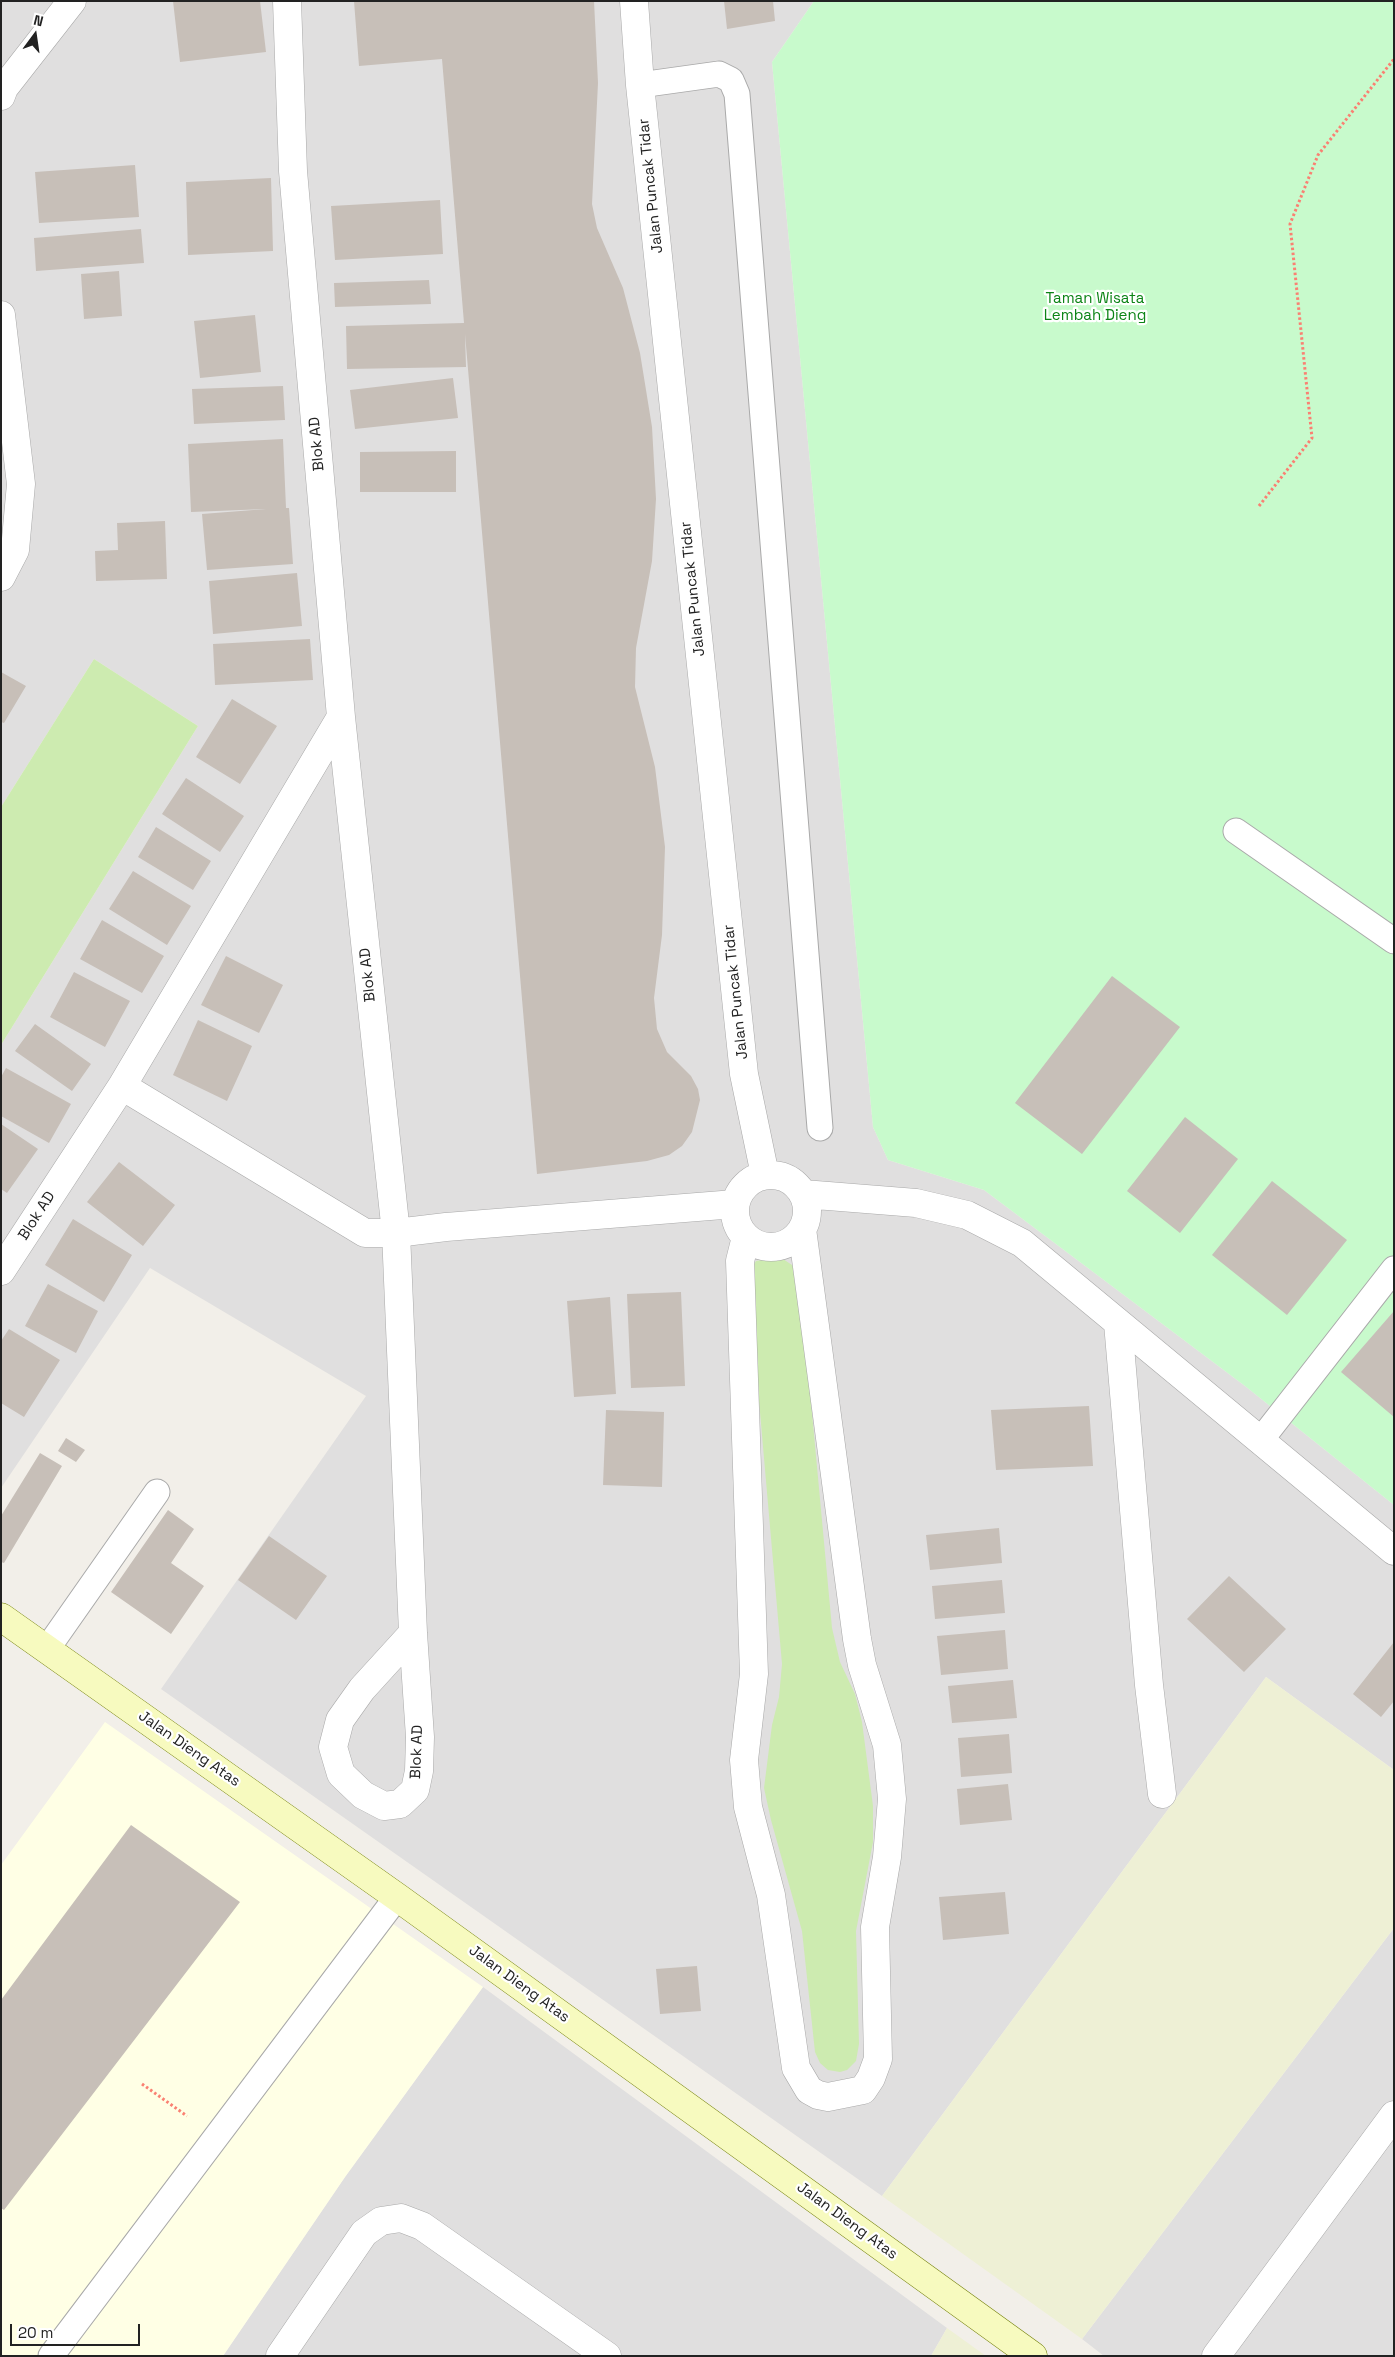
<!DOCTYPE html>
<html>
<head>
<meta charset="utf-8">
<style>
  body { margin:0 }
  #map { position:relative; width:1395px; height:2357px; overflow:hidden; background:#f2efe9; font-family:"Space Grotesk",sans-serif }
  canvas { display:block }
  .frame { position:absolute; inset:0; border:2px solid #222; pointer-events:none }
  .north { position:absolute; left:10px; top:10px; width:50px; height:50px; -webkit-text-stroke:4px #fff; paint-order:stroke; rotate:14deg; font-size:14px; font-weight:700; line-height:20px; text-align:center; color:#222 }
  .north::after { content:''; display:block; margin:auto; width:18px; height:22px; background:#222; clip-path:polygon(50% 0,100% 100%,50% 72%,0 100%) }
  .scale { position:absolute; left:10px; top:2324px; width:130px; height:22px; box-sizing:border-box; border:2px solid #222; border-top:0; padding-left:6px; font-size:15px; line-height:18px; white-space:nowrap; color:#222; -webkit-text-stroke:4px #fff; paint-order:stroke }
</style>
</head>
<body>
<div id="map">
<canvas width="1395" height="2357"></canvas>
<div class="frame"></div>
<div class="north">N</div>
<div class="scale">20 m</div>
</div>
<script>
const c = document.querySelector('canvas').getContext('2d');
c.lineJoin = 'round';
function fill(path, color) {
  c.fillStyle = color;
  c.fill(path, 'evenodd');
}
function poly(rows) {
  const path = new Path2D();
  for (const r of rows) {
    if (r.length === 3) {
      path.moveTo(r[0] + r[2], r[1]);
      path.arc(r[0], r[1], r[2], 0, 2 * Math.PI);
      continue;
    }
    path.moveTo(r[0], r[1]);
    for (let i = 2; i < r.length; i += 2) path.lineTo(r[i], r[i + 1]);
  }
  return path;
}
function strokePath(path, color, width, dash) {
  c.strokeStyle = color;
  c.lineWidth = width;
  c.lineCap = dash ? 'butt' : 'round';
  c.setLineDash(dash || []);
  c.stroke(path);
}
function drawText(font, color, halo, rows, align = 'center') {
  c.font = font + ' "Space Grotesk",sans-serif';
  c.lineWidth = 4.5;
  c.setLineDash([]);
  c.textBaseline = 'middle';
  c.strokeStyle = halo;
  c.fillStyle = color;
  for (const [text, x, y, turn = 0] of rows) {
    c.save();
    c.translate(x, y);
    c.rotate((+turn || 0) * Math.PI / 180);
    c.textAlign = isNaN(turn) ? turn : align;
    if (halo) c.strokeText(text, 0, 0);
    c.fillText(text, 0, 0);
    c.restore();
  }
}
const residential = poly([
  [1,1,814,1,772,62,873,1127,888,1160,984,1190,1245,1386,1394,1505,1394,1770,1266,1677,882,2196,161,1689,366,1396,150,1268,1,1488,1,1045,198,726,94,659,1,807],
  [1394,1928,1394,2356,1104,2356,1082,2339],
  [483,1987,947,2328,931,2356,223,2356,345,2177]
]);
const education = poly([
  [105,1722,483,1987,345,2177,223,2356,1,2356,1,1865]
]);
const farmland = poly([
  [1266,1677,1394,1770,1394,1928,1082,2339,882,2196],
  [947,2328,986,2356,931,2356]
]);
const grass = poly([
  [94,659,198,726,1,1045,1,807],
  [780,1257,795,1267,800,1284,832,1628,840,1662,855,1694,862,1722,873,1806,873,1842,856,1931,859,2044,856,2061,847,2070,840,2072,828,2070,820,2063,815,2052,802,1931,771,1820,764,1788,772,1725,779,1697,782,1664,748,1275,756,1261]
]);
const park = poly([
  [814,1,1394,1,1394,1505,1245,1386,984,1190,888,1160,873,1127,772,62]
]);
const building = poly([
  [173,1,260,1,266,52,180,62],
  [354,1,594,1,598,83,592,204,597,228,623,288,640,353,652,427,656,499,652,561,636,648,635,687,655,767,665,847,662,935,654,998,657,1029,667,1052,691,1076,698,1089,700,1100,692,1132,682,1146,669,1155,647,1161,537,1174,465,334,466,367,347,369,346,326,464,323,442,59,359,66],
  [724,1,773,1,775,21,727,29],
  [135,165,139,217,39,223,35,172],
  [271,178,273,251,188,255,186,182],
  [440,200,443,254,335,260,331,206],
  [141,229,144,263,36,271,34,238],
  [119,271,122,316,84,319,81,274],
  [429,280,431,304,335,307,334,283],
  [255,315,261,372,200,378,194,321],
  [453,378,458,418,355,429,350,390],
  [283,386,285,420,194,424,192,389],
  [283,439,286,508,289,508,293,564,207,570,202,514,266,509,191,512,188,444],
  [456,451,456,492,360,492,360,452],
  [165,521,167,579,96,581,95,551,118,550,117,523],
  [297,573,302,626,213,634,209,581],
  [310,639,313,680,215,685,213,644],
  [1,672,26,686,4,723,1,722],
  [232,699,277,726,240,784,196,757],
  [186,778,244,816,220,852,162,814],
  [156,827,211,861,193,890,138,857],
  [133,871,191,906,167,945,109,909],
  [102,920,164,956,142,993,80,959],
  [226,956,283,985,259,1033,201,1005],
  [74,972,130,1001,105,1047,50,1017],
  [1112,976,1180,1027,1082,1154,1015,1103],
  [198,1020,252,1046,227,1101,173,1075],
  [35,1024,91,1064,72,1091,15,1051],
  [6,1068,71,1104,49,1143,1,1116,1,1077],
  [1185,1117,1238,1159,1180,1233,1127,1191],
  [1,1124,38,1149,7,1193,1,1189],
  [119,1162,175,1205,143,1246,87,1202],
  [1272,1181,1347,1240,1287,1315,1212,1255],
  [73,1219,132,1255,104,1302,45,1265],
  [48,1284,98,1311,76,1353,25,1326],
  [681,1292,685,1386,631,1388,627,1294],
  [610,1297,616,1394,574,1397,567,1301],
  [1394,1311,1394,1417,1341,1372],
  [9,1329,60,1360,24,1417,1,1403,1,1341],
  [1089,1406,1093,1466,996,1470,991,1410],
  [606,1410,664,1412,662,1487,603,1485],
  [66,1438,85,1450,76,1462,58,1451],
  [40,1453,62,1466,4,1563,1,1562,1,1516],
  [168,1510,194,1529,171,1563,204,1586,171,1634,111,1592],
  [999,1528,1002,1563,930,1570,926,1535],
  [269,1536,327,1576,296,1620,238,1580],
  [1229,1576,1286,1629,1244,1672,1187,1619],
  [1002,1580,1005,1613,935,1619,932,1586],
  [1005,1630,1008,1669,941,1675,937,1636],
  [1394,1642,1394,1701,1381,1717,1353,1694],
  [1013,1680,1017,1718,952,1723,948,1686],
  [1009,1734,1012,1773,961,1777,958,1738],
  [1008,1784,1012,1820,960,1825,957,1789],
  [131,1825,240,1902,4,2210,1,2208,1,2000],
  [1005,1892,1009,1934,943,1940,939,1897],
  [697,1966,701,2011,660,2014,656,1969]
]);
const path = poly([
  [1259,506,1312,438,1290,224,1318,155,1394,59],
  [142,2084,187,2116]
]);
const lane = poly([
  [640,85,719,74,731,80,737,94,820,1128],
  [1236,831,1394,941],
  [1260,1441,1394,1269],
  [47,1649,157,1492],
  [51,2356,397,1897]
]);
const street = poly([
  [287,1,293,171,341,717,396,1233,446,1227,735,1204],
  [634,1,640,85,744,1074,765,1175],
  [1,96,4,88,72,1],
  [1,315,21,484,15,550,1,577],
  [122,1086,365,1233,396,1233,413,1633,420,1737,419,1771,415,1790,400,1804,384,1806,363,1795,341,1774,333,1747,340,1720,362,1689,413,1633],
  [771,1211,36],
  [803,1194,916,1203,967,1215,1022,1243,1394,1551],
  [746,1237,740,1261,754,1674,744,1760,748,1807,771,1895,796,2068,809,2090,818,2095,828,2097,863,2090,871,2078,878,2059,875,1927,887,1857,892,1799,887,1745,862,1665,857,1639,802,1229],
  [1,1271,122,1086,341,717],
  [1118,1323,1149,1685,1162,1794],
  [280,2356,364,2233,381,2221,401,2218,422,2226,607,2356],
  [1216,2356,1394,2115]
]);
const secondary = poly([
  [1,1617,397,1897,1033,2356]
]);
const streetNames = [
  ["Jalan Puncak Tidar",651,186,-96],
  ["Blok AD",317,444,-95],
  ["Jalan Puncak Tidar",693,589,-96],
  ["Blok AD",368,975,-96],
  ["Jalan Puncak Tidar",736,992,-96],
  ["Blok AD",37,1216,-57],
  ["Jalan Dieng Atas",189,1749,35],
  ["Blok AD",417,1752,-88],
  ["Jalan Dieng Atas",519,1984,36],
  ["Jalan Dieng Atas",847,2221,36]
];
const parkNames = [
  ["Taman Wisata",1095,299],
  ["Lembah Dieng",1095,316]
];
fill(residential, '#e0dfdf');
fill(education, '#ffffe5');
fill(farmland, '#eef0d5');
fill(grass, '#cdebb0');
fill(park, '#c8facc');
fill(building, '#c7bfb8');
strokePath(lane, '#a9a9a9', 27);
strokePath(street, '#a9a9a9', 29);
strokePath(secondary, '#707d05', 29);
strokePath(path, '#fa8072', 3, [2.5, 2.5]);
strokePath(lane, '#fff', 25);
strokePath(street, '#fff', 28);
strokePath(secondary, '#f7fabf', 28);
drawText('15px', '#222', '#fff', streetNames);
drawText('15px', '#0c8416', '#fff', parkNames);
</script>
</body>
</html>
